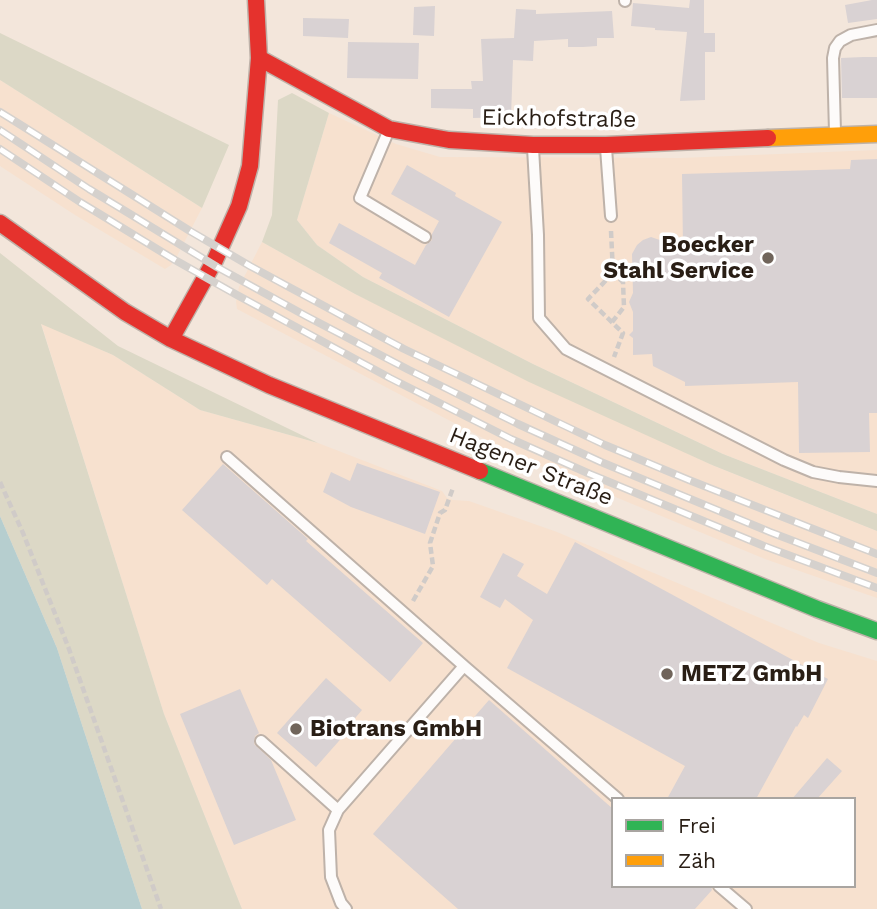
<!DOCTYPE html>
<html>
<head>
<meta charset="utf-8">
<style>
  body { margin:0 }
  #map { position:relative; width:877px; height:909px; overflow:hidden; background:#f3e6db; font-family:"Work Sans",sans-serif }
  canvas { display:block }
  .legend { position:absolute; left:611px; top:797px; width:245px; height:91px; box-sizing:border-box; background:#fff; border:2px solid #a9a5a1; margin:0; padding:9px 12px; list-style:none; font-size:21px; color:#291e15 }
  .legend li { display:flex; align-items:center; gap:14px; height:35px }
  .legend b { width:35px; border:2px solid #a9a5a1 }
</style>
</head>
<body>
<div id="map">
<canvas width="877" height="909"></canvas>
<ul class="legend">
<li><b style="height:9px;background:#30b455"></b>Frei</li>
<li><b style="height:9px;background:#ff9f0a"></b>Zäh</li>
</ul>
</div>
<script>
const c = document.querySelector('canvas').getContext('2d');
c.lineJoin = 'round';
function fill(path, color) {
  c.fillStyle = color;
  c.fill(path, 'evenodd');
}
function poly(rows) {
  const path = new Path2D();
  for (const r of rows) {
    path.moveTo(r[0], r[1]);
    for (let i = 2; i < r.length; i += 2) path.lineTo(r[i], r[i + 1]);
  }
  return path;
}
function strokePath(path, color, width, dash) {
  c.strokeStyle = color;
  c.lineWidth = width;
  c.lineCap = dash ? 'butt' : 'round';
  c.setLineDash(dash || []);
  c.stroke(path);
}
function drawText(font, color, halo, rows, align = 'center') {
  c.font = font + ' "Work Sans",sans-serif';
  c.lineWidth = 7;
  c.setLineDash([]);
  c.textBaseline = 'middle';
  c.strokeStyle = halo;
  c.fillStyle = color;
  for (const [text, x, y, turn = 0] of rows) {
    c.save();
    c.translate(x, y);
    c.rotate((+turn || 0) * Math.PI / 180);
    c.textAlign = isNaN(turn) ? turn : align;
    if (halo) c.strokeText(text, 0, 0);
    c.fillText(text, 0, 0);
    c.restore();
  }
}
const built = poly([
  [0,80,202,208,175,260,171,265,165,269,75,215,0,166],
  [329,113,396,144,440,157,681,158,877,150,877,514,723,454,533,364,363,277,317,245,297,220],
  [262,242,355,294,712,465,877,531,877,598,765,559,519,457,237,309,236,302,239,287],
  [41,323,113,355,200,410,318,443,442,491,447,498,453,500,469,501,557,532,819,643,877,661,877,909,242,909,164,714],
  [613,799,854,799,854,886,613,886]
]);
const green = poly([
  [0,33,229,145,202,208,0,80],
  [292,93,329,113,297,220,317,245,363,277,533,364,723,454,877,514,877,531,712,465,529,382,355,294,262,242,272,215,278,100],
  [0,253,118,346,318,443,200,410,113,355,41,324,164,714,242,909,142,909,57,648,0,516]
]);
const water = poly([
  [0,516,57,648,142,909,0,909]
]);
const building = poly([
  [690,0,704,0,704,33,715,33,715,52,705,52,705,100,680,101,687,32,655,30,655,28,631,26,633,3,689,8],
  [872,0,877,0,877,19,848,23,845,5],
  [435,6,434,36,413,35,414,7],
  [516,9,536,10,536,14,612,11,614,38,597,38,597,46,583,47,568,47,568,39,534,41,533,61,513,60,511,117,473,118,473,109,431,108,431,89,472,89,471,81,483,81,481,39,514,38],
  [303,18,349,19,348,38,303,36],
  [348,42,419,43,418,79,347,78],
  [863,57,877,57,877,98,842,98,841,58],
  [877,159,877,413,869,413,870,452,799,453,798,382,685,386,685,382,653,366,652,354,633,355,633,338,629,335,633,331,633,312,629,302,633,293,632,254,637,245,643,240,651,237,683,248,682,174,850,169,851,160],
  [407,165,456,193,455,196,502,222,449,317,379,278,382,273,329,243,339,223,415,265,426,245,432,240,432,234,439,221,391,194],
  [357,463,440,492,425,534,351,507,323,492,331,472,350,481],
  [223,464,308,539,306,541,423,643,390,682,272,579,267,585,182,510],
  [575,542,828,679,808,718,804,715,797,727,796,726,756,799,667,799,685,766,507,668,533,620,505,599,500,608,480,597,503,553,524,564,517,576,547,594],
  [326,678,362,710,351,723,353,725,316,767,277,733],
  [240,689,259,733,255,736,254,744,271,760,296,820,234,845,180,714],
  [489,700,613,809,613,886,711,886,712,890,695,909,458,909,373,834],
  [827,758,842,771,817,799,792,799]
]);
const path = poly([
  [611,231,613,273,588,299,623,333,614,357],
  [612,322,624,307,623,282,613,273],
  [0,482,23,533,69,649,161,909],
  [413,601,433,566,430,543,440,513,445,510,453,488]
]);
const lane = poly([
  [625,0,625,1],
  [388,132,360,198,425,237],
  [835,132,833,58,835,48,840,41,851,35,877,30],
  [533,148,538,235,539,318,566,349,784,460,813,472,839,477,877,481],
  [606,148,611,216],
  [227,457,464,666],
  [261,741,338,810],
  [719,886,746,909],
  [346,909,341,903,331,877,329,830,338,810,464,666,618,799]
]);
const fast = poly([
  [480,471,817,609,877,631]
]);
const slow = poly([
  [768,138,877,134]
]);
const jam = poly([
  [259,58,389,129,449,140,533,145,606,145,768,138],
  [0,223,125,312,171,339,269,385,480,471],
  [171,339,215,260,239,206,250,166,259,58,256,0]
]);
const rail = poly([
  [0,112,190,231,250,266,404,349,605,445,689,480,877,554],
  [0,130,89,189,217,267,306,316,409,370,518,424,601,462,770,532,877,573],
  [0,149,80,202,175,260,237,295,390,378,511,439,590,474,764,546,877,588]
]);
const markers = [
  [768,258,7,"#70645a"],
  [667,674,7,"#70645a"],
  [296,729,7,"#70645a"]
];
const streetNames = [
  ["Eickhofstraße",559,119,1],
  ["Hagener Straße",531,467,22]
];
const poiNames = [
  ["Boecker",754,245,"right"],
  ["Stahl Service",754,271,"right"],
  ["METZ GmbH",681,674],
  ["Biotrans GmbH",310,729]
];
fill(built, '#f7e1cf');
fill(green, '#dcd8c6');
fill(water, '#b6cecf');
fill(building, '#d9d2d3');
strokePath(lane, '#beb2a9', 14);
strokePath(fast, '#beb2a9', 19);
strokePath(slow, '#beb2a9', 19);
strokePath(jam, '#beb2a9', 19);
strokePath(path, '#d0cbc8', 4.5, [7, 3.5]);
strokePath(lane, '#fdfbfa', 10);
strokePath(fast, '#30b455', 16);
strokePath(slow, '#ff9f0a', 16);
strokePath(jam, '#e5322d', 16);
strokePath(rail, '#d5d1cd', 8);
strokePath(rail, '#fff', 5, [16]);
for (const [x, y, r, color] of markers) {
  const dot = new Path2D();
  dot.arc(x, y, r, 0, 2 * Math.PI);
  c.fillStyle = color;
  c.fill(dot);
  strokePath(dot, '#fff', 2.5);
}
drawText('23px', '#291e15', '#fff', streetNames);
drawText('bold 23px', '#291e15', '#fff', poiNames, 'left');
</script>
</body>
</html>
